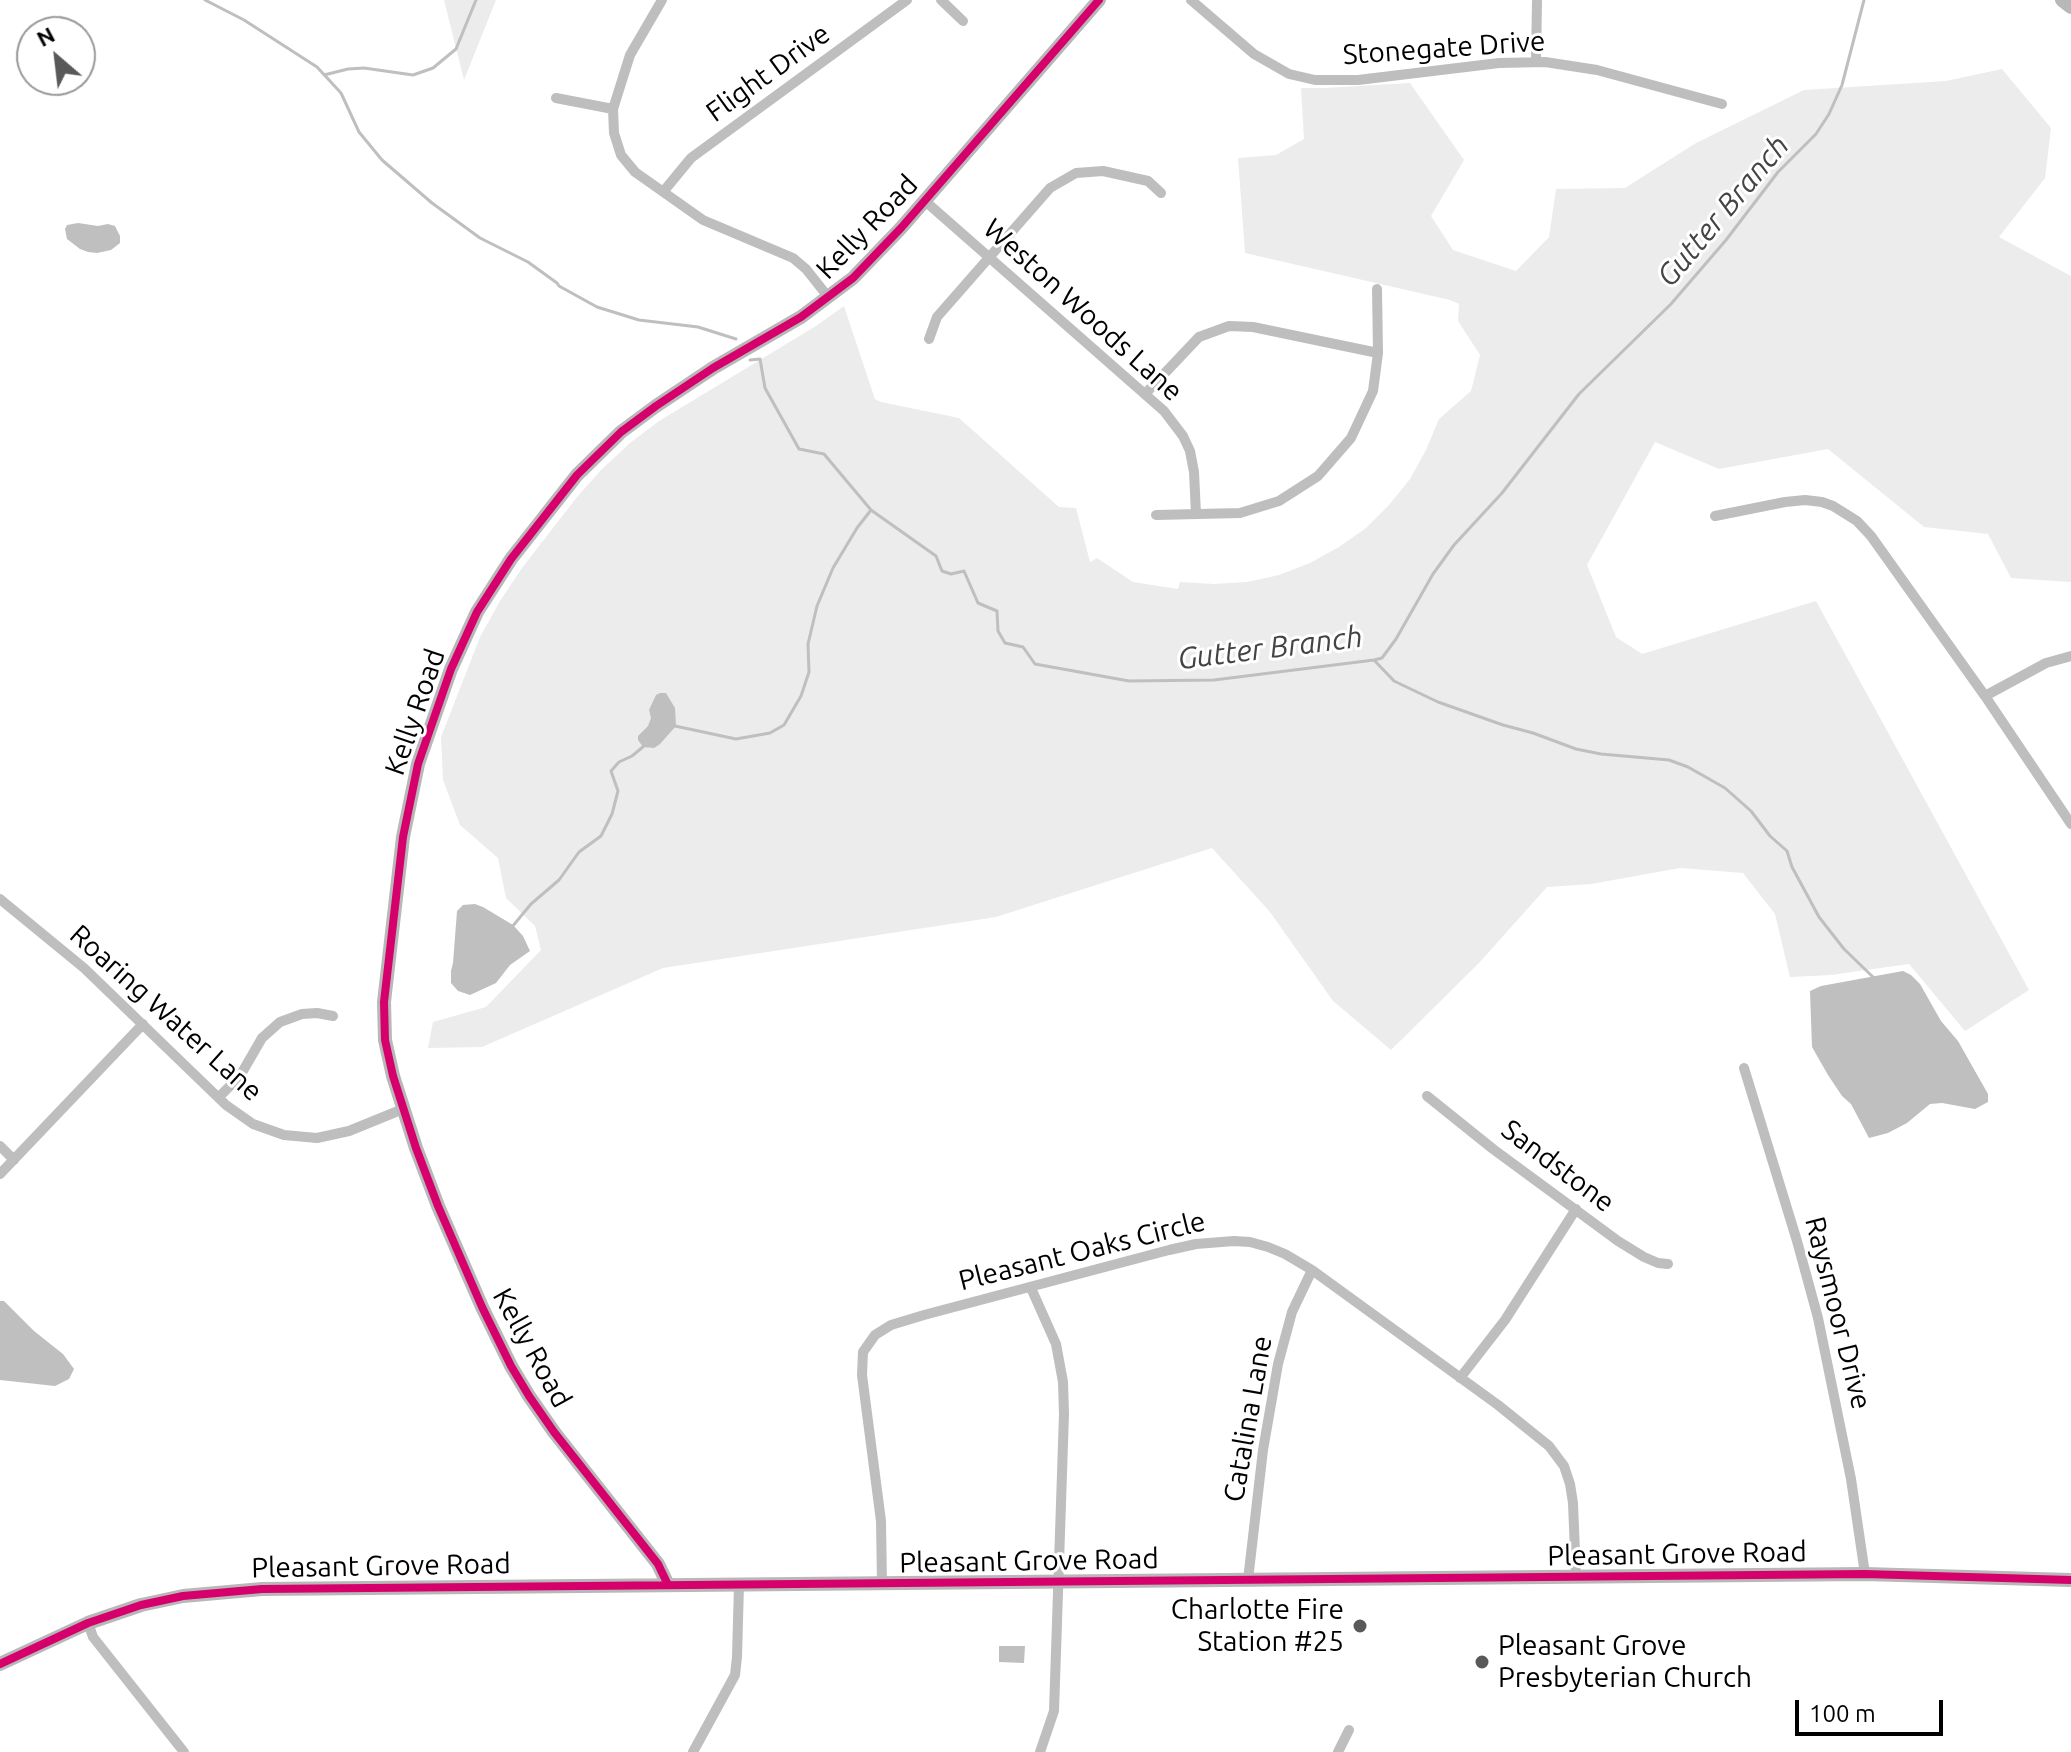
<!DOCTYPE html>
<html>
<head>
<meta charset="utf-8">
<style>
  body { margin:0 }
  #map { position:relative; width:2071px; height:1752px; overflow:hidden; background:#fff; font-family:Ubuntu,sans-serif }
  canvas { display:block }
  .north { position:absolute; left:16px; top:16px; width:80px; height:80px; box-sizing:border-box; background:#fff; border:2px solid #999; border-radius:50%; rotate:332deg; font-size:22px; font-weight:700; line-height:32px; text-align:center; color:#000 }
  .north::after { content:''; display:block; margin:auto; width:28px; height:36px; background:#595959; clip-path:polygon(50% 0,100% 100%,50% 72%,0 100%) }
  .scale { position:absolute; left:1795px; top:1700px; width:148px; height:36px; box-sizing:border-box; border:4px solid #000; border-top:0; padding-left:10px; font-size:24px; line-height:28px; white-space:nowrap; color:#000; -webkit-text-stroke:6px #fff; paint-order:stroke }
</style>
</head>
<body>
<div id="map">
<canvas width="2071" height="1752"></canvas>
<div class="north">N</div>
<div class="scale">100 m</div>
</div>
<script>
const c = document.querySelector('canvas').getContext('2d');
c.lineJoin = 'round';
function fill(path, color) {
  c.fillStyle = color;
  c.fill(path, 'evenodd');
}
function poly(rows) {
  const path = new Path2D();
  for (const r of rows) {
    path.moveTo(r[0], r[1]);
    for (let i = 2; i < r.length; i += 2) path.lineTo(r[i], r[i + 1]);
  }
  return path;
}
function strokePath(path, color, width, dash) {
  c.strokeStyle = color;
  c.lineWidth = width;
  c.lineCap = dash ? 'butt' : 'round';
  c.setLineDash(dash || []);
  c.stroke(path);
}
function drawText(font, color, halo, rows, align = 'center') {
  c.font = font + ' Ubuntu,sans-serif';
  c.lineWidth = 6;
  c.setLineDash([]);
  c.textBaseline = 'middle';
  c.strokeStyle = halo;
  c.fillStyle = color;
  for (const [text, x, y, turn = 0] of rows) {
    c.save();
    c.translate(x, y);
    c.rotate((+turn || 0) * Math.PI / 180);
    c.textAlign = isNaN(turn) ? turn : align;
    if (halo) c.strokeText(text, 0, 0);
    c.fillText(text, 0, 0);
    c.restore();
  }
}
const green = poly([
  [444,0,496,0,464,80],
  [2002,69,2051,128,2045,178,1999,237,2071,276,2071,582,2011,578,1988,534,1924,527,1828,449,1719,469,1655,442,1587,565,1616,637,1642,654,1816,601,2029,990,1965,1031,1909,964,1831,975,1790,977,1775,914,1743,873,1680,868,1591,884,1547,887,1479,963,1391,1050,1333,1001,1270,912,1212,848,996,917,663,968,482,1047,428,1048,433,1022,486,1007,541,950,535,926,506,898,498,858,460,825,443,780,441,737,480,637,500,601,522,568,577,497,601,470,630,443,659,421,816,326,844,306,875,399,881,402,959,418,1059,507,1076,508,1090,562,1097,558,1133,582,1178,589,1180,582,1214,584,1247,582,1279,575,1310,563,1339,547,1366,528,1389,505,1410,479,1426,450,1439,419,1471,391,1480,355,1458,321,1459,304,1450,300,1245,253,1238,158,1276,155,1304,139,1301,88,1325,88,1410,83,1464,160,1431,216,1453,250,1516,271,1549,237,1556,189,1625,188,1696,143,1804,90,1946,81]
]);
const water = poly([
  [78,223,98,226,108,224,115,226,120,236,120,243,111,250,97,253,88,252,80,249,67,239,65,229,67,225],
  [660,693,666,693,675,708,676,726,660,744,654,748,643,747,638,740,638,736,648,726,651,718,649,710,656,695],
  [475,904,483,907,513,925,523,936,530,951,510,965,496,983,470,995,458,991,451,983,451,971,453,963,457,911,463,905],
  [1903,971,1911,975,1920,984,1941,1021,1958,1041,1988,1094,1988,1102,1975,1109,1942,1103,1930,1104,1907,1123,1888,1133,1869,1138,1851,1104,1842,1096,1828,1075,1812,1047,1810,991,1821,986],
  [0,1301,4,1301,34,1331,63,1354,74,1369,69,1379,55,1386,0,1380],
  [999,1646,1025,1646,1024,1663,999,1662]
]);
const stream = poly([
  [205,0,244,20,317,67,341,93,359,132,382,160,432,203,480,238,528,262,557,283,559,286,597,307,639,320,698,327,736,339],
  [324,75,348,69,364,68,413,75,433,68,456,49,476,0],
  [750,360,760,359,765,388,799,449,824,454,871,510,936,556,942,571,951,574,964,571,978,603,997,611,998,631,1005,643,1023,647,1035,664,1129,681,1214,680,1374,660,1382,658,1396,639,1433,574,1454,545,1502,493,1579,394,1671,304,1726,240,1778,172,1816,134,1829,114,1842,85,1864,0],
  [1374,660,1394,681,1438,702,1503,725,1533,733,1576,749,1601,754,1669,760,1688,767,1725,788,1751,811,1770,836,1787,851,1792,867,1819,917,1844,949,1873,977],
  [675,726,736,739,770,733,784,725,801,696,809,672,808,644,817,606,833,568,857,528,871,510],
  [512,927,531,904,559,880,579,852,601,836,612,814,618,791,611,771,619,762,632,756,644,746]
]);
const street = poly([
  [662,0,630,55,613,109,614,133,621,155,635,172,703,220,793,258,806,269,829,298],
  [941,0,963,21],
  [1191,0,1254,54,1289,74,1315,80,1358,80,1499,63,1545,62,1597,70,1722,104],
  [1536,62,1537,0],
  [556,98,613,109],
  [663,192,691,158,907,0],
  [925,201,1164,411,1183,436,1190,451,1194,472,1196,514],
  [929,339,937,317,1050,188,1076,173,1103,171,1148,181,1161,193],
  [1145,394,1199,337,1229,326,1253,327,1378,353],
  [1156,515,1240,513,1279,501,1318,476,1351,438,1373,391,1378,353,1377,289],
  [1715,516,1785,502,1805,500,1822,502,1833,506,1857,521,1871,536,1985,696,2071,824],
  [1985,696,2046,663,2071,656],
  [0,899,84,968,226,1105,253,1124,284,1135,317,1138,349,1131,403,1109],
  [1744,1068,1797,1241,1818,1318,1851,1479,1865,1574],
  [1427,1096,1493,1149,1618,1241,1644,1257,1658,1263,1668,1264],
  [219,1097,240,1076,262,1038,280,1022,302,1014,317,1013,333,1016],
  [0,1146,14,1160],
  [0,1174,143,1024],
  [1031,1288,1056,1344,1063,1382,1064,1414,1054,1711,1040,1752],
  [1460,1378,1505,1320,1576,1209],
  [1248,1580,1263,1450,1278,1364,1292,1312,1312,1270],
  [882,1584,881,1521,862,1375,863,1352,875,1335,891,1325,924,1315,1169,1250,1196,1244,1234,1241,1250,1242,1268,1247,1285,1254,1312,1270,1498,1405,1549,1446,1564,1466,1570,1484,1573,1503,1576,1577],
  [88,1623,93,1637,184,1752],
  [693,1752,735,1675,737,1657,739,1585],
  [1338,1752,1349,1730]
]);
const secondary = poly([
  [2062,0,2071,7],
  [668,1585,658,1564,554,1432,529,1396,511,1366,482,1307,438,1206,416,1148,393,1076,385,1040,384,1002,403,837,418,764,451,669,477,612,511,559,577,475,621,432,656,406,713,368,801,317,853,278,901,228,1099,0],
  [0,1664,88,1623,141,1605,183,1596,262,1589,1865,1574,2071,1580]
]);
const cycleway = poly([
  [668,1585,658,1564,554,1432,529,1396,511,1366,482,1307,438,1206,416,1148,393,1076,385,1040,384,1002,403,837,418,764,451,669,477,612,511,559,577,475,621,432,656,406,713,368,801,317,853,278,901,228,1099,0],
  [0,1664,88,1623,141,1605,183,1596,262,1589,1865,1574,2071,1580]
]);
const markers = [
  [1360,1626,8,"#595959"],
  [1482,1662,8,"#595959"]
];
const streetNames = [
  ["Stonegate Drive",1444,48,-4],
  ["Flight Drive",768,73,-36],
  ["Kelly Road",867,227,-46],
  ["Weston Woods Lane",1083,310,42],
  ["Kelly Road",415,712,-71],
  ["Roaring Water Lane",166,1013,42],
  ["Sandstone",1558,1166,37],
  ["Pleasant Oaks Circle",1082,1251,-14],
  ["Raysmoor Drive",1838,1313,76],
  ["Kelly Road",532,1348,61],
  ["Catalina Lane",1248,1419,-80],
  ["Pleasant Grove Road",1677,1554,-1],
  ["Pleasant Grove Road",1029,1561,-1],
  ["Pleasant Grove Road",381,1566,-1]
];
const poiNames = [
  ["Charlotte Fire",1344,1610],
  ["Station #25",1344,1642],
  ["Pleasant Grove",1498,1646,"left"],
  ["Presbyterian Church",1498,1678,"left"]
];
const waterNames = [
  ["Gutter Branch",1723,211,-50],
  ["Gutter Branch",1270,648,-7]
];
fill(green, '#ececec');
fill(water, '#bfbfbf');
strokePath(stream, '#bfbfbf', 3);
strokePath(street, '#bebebe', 10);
strokePath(secondary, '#b8b8b8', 14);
strokePath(cycleway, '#d6006c', 8);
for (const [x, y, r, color] of markers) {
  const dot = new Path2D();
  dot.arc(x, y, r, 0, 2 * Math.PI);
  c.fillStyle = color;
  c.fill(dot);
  strokePath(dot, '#fff', 3);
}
drawText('28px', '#000', '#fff', streetNames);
drawText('28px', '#000', '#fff', poiNames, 'right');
drawText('italic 30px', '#444', '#fff', waterNames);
</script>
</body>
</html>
